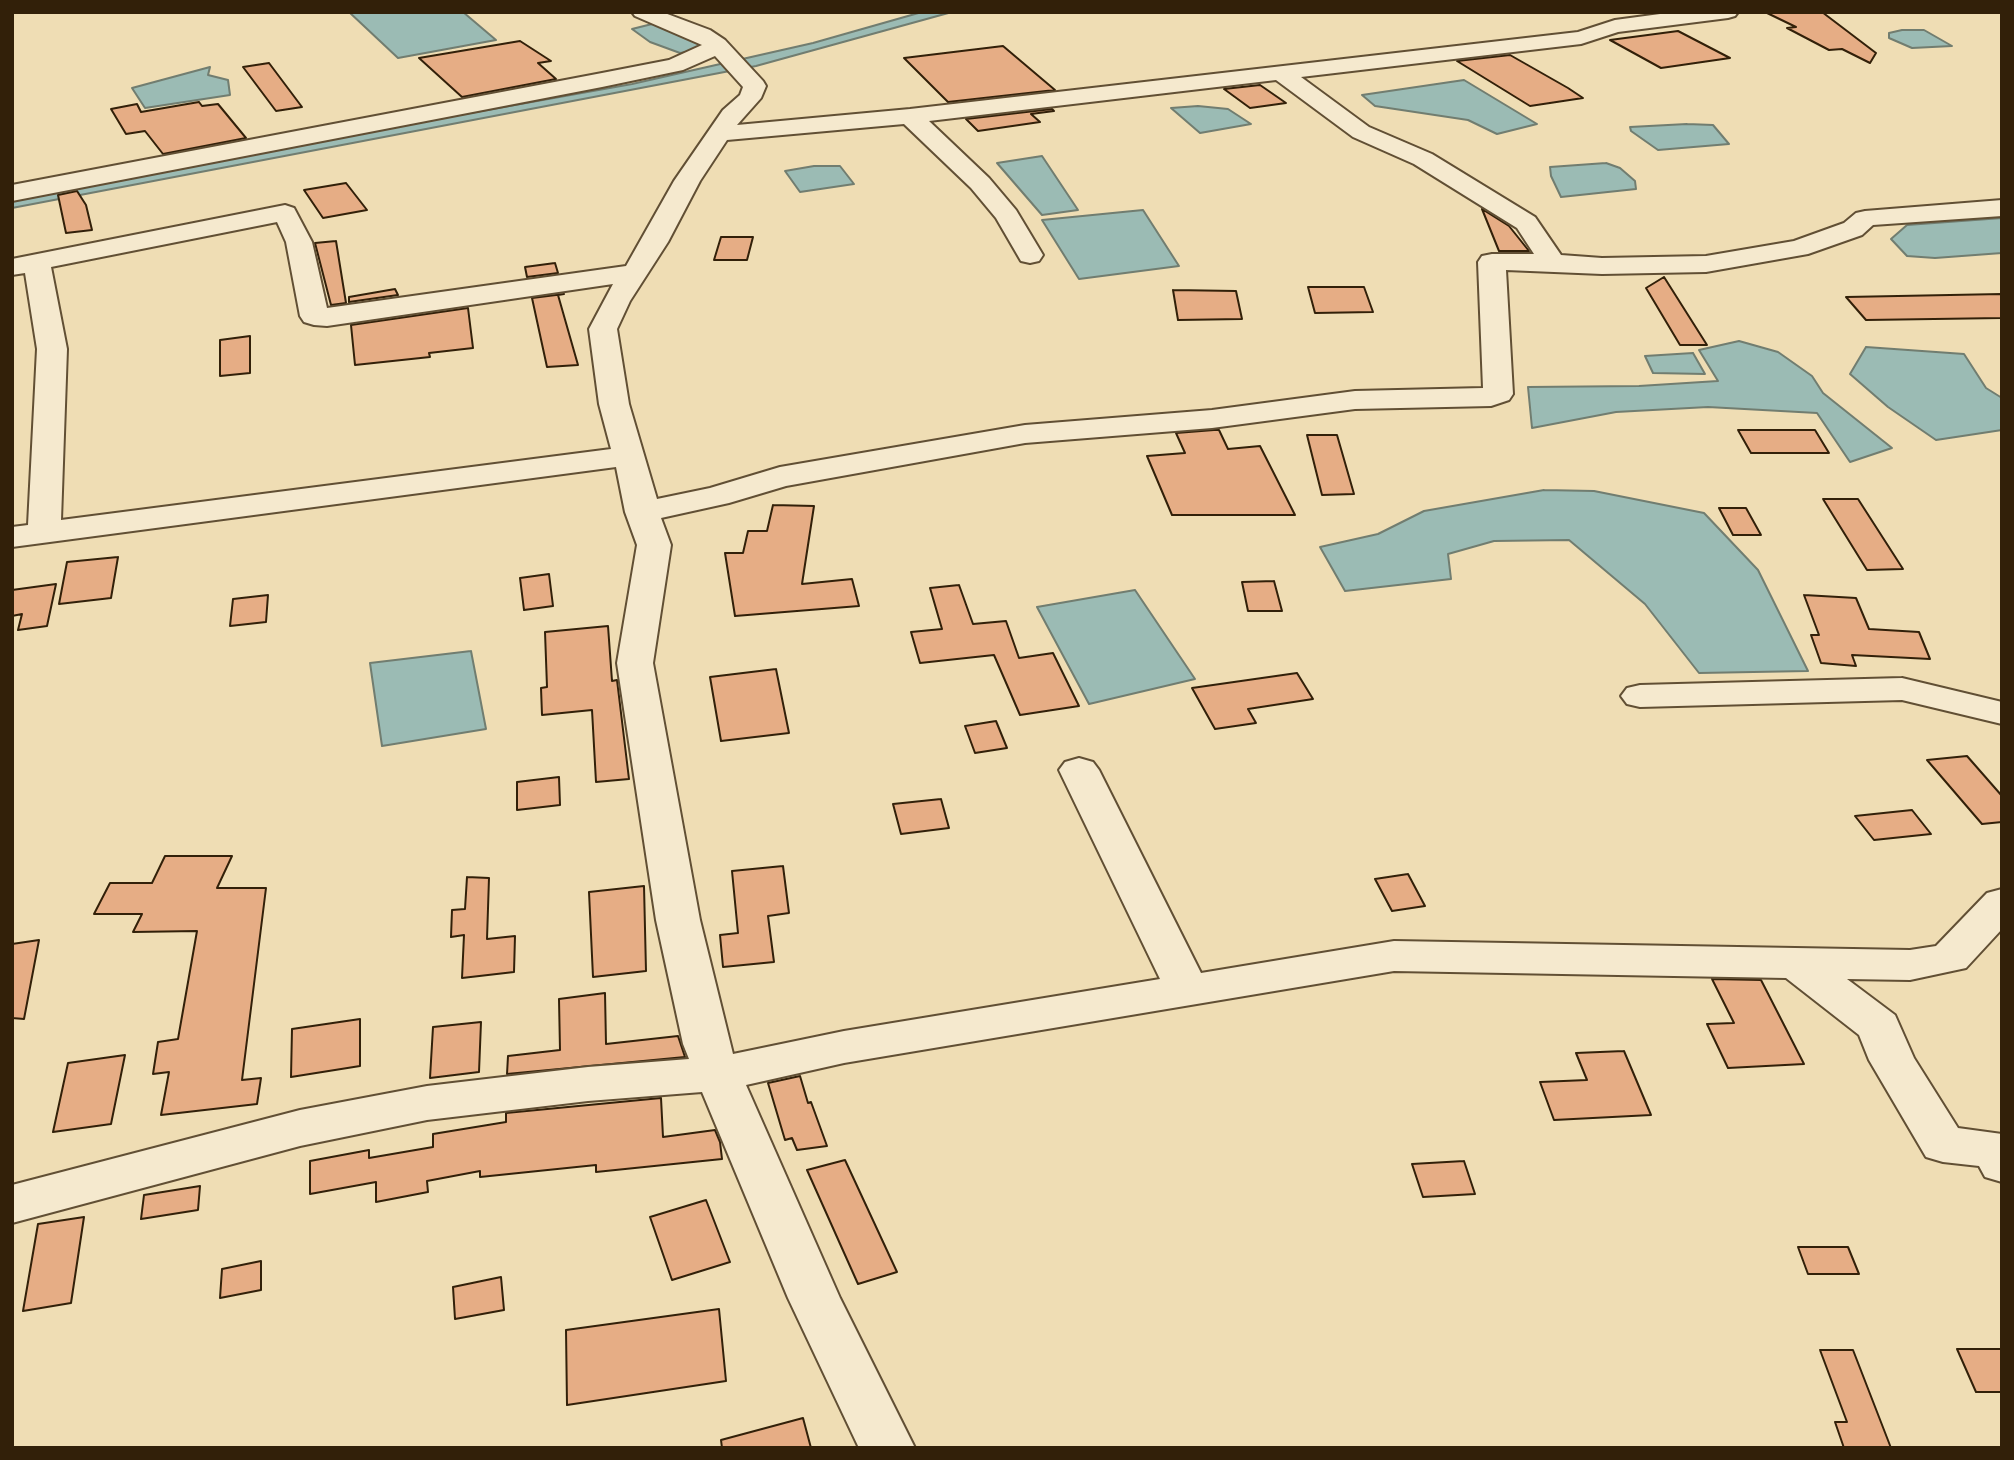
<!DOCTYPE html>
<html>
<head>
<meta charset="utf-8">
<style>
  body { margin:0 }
  #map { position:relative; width:2014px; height:1460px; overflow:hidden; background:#efddb4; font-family:"IM FELL Double Pica",serif }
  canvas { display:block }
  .frame { position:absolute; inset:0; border:14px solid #322009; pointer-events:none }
</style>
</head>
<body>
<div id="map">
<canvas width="2014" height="1460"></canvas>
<div class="frame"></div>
</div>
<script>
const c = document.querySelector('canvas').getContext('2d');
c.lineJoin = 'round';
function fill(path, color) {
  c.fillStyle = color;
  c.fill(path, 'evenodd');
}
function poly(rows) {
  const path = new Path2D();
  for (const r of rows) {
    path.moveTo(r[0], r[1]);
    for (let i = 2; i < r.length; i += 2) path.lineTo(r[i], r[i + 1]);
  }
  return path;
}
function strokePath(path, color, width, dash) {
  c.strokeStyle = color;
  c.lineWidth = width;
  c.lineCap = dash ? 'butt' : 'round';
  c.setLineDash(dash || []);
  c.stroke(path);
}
const water = poly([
  [349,12,463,12,496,40,398,58,349,12],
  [922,12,952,12,756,66,12,208,12,195,632,84,813,43,922,12],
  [652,24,662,24,707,38,707,49,680,53,650,42,632,29,652,24],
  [1902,30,1924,30,1952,46,1912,48,1889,38,1889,33,1902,30],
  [210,67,208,75,228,80,230,95,145,108,132,88,210,67],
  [1464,80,1537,124,1497,134,1468,120,1375,106,1362,95,1464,80],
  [1198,106,1228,109,1251,124,1200,133,1171,108,1198,106],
  [1687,124,1713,125,1729,144,1658,150,1631,131,1630,127,1687,124],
  [1042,156,1078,210,1042,215,997,163,1042,156],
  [1606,163,1620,168,1635,181,1636,189,1561,197,1551,176,1550,167,1606,163],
  [814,166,840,166,854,184,800,192,785,171,814,166],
  [1143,210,1179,266,1079,279,1042,220,1143,210],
  [2002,218,2002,253,1935,258,1907,256,1891,239,1907,225,2002,218],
  [1739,341,1778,352,1812,376,1823,393,1892,448,1850,462,1817,413,1708,407,1616,412,1532,428,1528,387,1639,386,1718,381,1699,350,1739,341],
  [1866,347,1964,354,1986,388,2002,398,2002,430,1936,440,1888,407,1850,374,1866,347],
  [1693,353,1705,374,1653,373,1645,356,1693,353],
  [1544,490,1594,491,1704,513,1758,570,1808,671,1699,673,1645,604,1569,540,1494,541,1448,554,1451,579,1345,591,1320,547,1378,534,1424,511,1544,490],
  [1135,590,1195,679,1089,704,1037,607,1135,590],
  [471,651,486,729,382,746,370,663,471,651]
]);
const building = poly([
  [1765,12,1822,12,1876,53,1870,63,1842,49,1829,50,1787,28,1796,27,1765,12],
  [1678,31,1730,58,1661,68,1610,40,1678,31],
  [520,41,551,61,538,63,556,79,462,97,419,58,520,41],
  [1003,46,1055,90,948,102,904,58,1003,46],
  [1510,55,1568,88,1583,98,1530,106,1457,61,1510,55],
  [269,63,302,107,276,111,243,67,269,63],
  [1260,85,1286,103,1250,108,1224,89,1260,85],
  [199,102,202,106,218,104,246,138,163,154,145,131,126,134,111,109,137,104,141,112,199,102],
  [1052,109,1054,111,1031,114,1040,122,978,131,966,119,1052,109],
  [346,183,367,210,323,218,304,190,346,183],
  [77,191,86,205,92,230,66,233,58,195,77,191],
  [1482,209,1509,226,1529,251,1499,251,1482,209],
  [721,237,753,237,747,260,714,260,721,237],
  [336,241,346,303,331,305,315,243,336,241],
  [555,263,558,273,527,277,525,267,555,263],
  [1664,277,1707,345,1680,345,1646,288,1664,277],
  [1308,287,1364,287,1373,312,1315,313,1308,287],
  [395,289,398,295,349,302,349,297,395,289],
  [1173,290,1236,291,1242,319,1178,320,1173,290],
  [564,294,558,295,578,365,547,367,532,298,564,294],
  [2002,294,2002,318,1866,320,1846,297,2002,294],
  [468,308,473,348,429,353,430,357,355,365,351,325,468,308],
  [250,336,250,373,220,376,220,340,250,336],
  [1214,430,1219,430,1228,449,1260,446,1295,515,1172,515,1147,456,1185,453,1176,433,1214,430],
  [1738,430,1815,430,1829,453,1751,453,1738,430],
  [1307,435,1337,435,1354,494,1322,495,1307,435],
  [1823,499,1858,499,1903,569,1867,570,1823,499],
  [773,505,814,506,802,584,852,579,859,606,735,616,725,553,743,553,748,531,767,531,773,505],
  [1719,508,1746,508,1761,535,1733,535,1719,508],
  [118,557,111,598,59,604,67,562,118,557],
  [549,574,553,606,524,610,520,578,549,574],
  [1274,581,1282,611,1248,611,1242,582,1274,581],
  [56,584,47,626,18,630,22,614,12,616,12,590,56,584],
  [959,585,973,624,1006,621,1019,658,1053,653,1079,706,1020,715,994,655,920,663,911,632,942,629,930,588,959,585],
  [268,595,266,622,230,626,233,599,268,595],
  [1804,595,1856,598,1869,629,1919,632,1930,659,1852,655,1856,666,1821,663,1811,635,1819,635,1804,595],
  [608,626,612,681,617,680,629,779,596,782,592,710,542,715,541,688,547,687,545,632,608,626],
  [776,669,789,733,721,741,710,677,776,669],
  [1297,673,1313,699,1248,709,1256,723,1215,729,1192,688,1297,673],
  [996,721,1007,748,975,753,965,726,996,721],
  [1967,756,2002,796,2002,822,1982,824,1927,760,1967,756],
  [559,777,560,805,517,810,517,782,559,777],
  [941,799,949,828,901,834,893,804,941,799],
  [1912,810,1931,834,1874,840,1855,816,1912,810],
  [165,856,232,856,217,888,266,888,242,1080,261,1078,257,1104,161,1115,169,1072,153,1074,158,1042,178,1039,197,931,133,932,142,914,94,914,110,883,152,883,165,856],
  [783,866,789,913,768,916,774,962,723,967,720,935,738,933,732,871,783,866],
  [1408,874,1425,906,1392,911,1375,879,1408,874],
  [467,877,489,878,487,939,515,936,514,972,462,978,464,935,451,937,452,910,465,909,467,877],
  [644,886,646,971,593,977,589,892,644,886],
  [39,940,24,1019,12,1018,12,944,39,940],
  [1712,979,1761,980,1804,1064,1728,1068,1707,1024,1734,1023,1712,979],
  [605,993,606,1044,678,1036,685,1057,507,1074,508,1056,560,1050,559,999,605,993],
  [360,1019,360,1066,291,1077,292,1029,360,1019],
  [481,1022,479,1072,430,1078,433,1027,481,1022],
  [1624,1051,1651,1115,1554,1120,1540,1082,1587,1080,1576,1053,1624,1051],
  [125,1055,111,1124,53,1132,68,1063,125,1055],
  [800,1076,808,1103,811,1102,827,1146,797,1150,792,1138,785,1140,768,1083,800,1076],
  [661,1098,663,1137,715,1130,720,1142,722,1159,596,1172,596,1165,480,1177,480,1171,427,1181,428,1192,376,1202,376,1182,310,1194,310,1161,369,1150,369,1158,433,1147,433,1134,506,1122,506,1113,661,1098],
  [845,1160,897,1272,858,1284,807,1170,845,1160],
  [1464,1161,1475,1194,1423,1197,1412,1164,1464,1161],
  [200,1186,198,1210,141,1219,144,1195,200,1186],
  [706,1200,730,1262,672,1280,650,1217,706,1200],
  [84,1217,71,1303,23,1311,38,1224,84,1217],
  [1798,1247,1848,1247,1859,1274,1808,1274,1798,1247],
  [261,1261,261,1290,220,1298,222,1269,261,1261],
  [501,1277,504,1310,455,1319,453,1287,501,1277],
  [719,1309,726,1381,567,1405,566,1330,719,1309],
  [1957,1349,2002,1349,2002,1392,1976,1392,1957,1349],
  [1820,1350,1853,1350,1891,1448,1844,1448,1835,1422,1847,1422,1820,1350],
  [803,1418,811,1448,722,1448,721,1440,803,1418]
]);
const minor = poly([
  [632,12,662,12,710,30,725,40,763,81,766,86,761,98,737,125,910,109,1578,32,1615,20,1675,12,1738,12,1735,16,1728,18,1618,32,1581,44,1301,77,1369,127,1432,154,1535,217,1561,255,1602,258,1706,256,1794,241,1844,223,1856,213,1865,211,2002,200,2002,216,1873,225,1862,235,1808,254,1706,272,1602,274,1506,270,1513,394,1509,400,1491,406,1355,409,1212,428,1025,443,786,486,729,503,661,518,671,545,653,663,700,920,733,1054,844,1031,1160,979,1059,770,1065,762,1079,758,1093,762,1099,770,1201,973,1394,941,1910,950,1936,946,1987,893,2002,889,2002,929,1966,968,1910,980,1847,979,1895,1015,1914,1058,1958,1128,2002,1134,2002,1182,1985,1177,1979,1166,1943,1162,1926,1157,1869,1060,1859,1035,1786,978,1394,971,844,1063,746,1085,840,1298,915,1448,859,1448,788,1298,702,1092,588,1101,427,1120,300,1146,12,1223,12,1185,300,1110,427,1086,588,1067,689,1059,683,1044,656,920,617,663,637,545,625,512,616,467,12,547,12,527,28,525,37,349,25,273,12,275,12,259,285,205,294,208,312,242,327,308,626,266,674,181,723,110,740,95,743,87,715,56,683,70,602,87,12,201,12,185,602,73,669,60,702,45,635,16,632,12],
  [1276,80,1353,137,1414,164,1517,228,1534,254,1492,254,1482,256,1478,262,1483,388,1355,391,1212,410,1025,425,780,467,710,488,657,499,629,404,617,329,630,301,668,242,700,181,727,140,904,124,971,188,996,218,1021,261,1030,263,1039,261,1043,255,1016,210,989,178,929,121,1276,80],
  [277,222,286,242,300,316,304,322,314,325,327,326,613,284,589,329,599,404,611,449,61,520,67,349,51,267,277,222],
  [1902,678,2002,702,2002,724,1902,700,1640,707,1627,704,1621,696,1627,688,1640,685,1902,678]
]);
fill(water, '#9bbbb4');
strokePath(water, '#717d70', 2);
fill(building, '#e6ad85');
strokePath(building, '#322009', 2);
strokePath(minor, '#614f34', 4);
fill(minor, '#f5e9ce');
</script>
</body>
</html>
